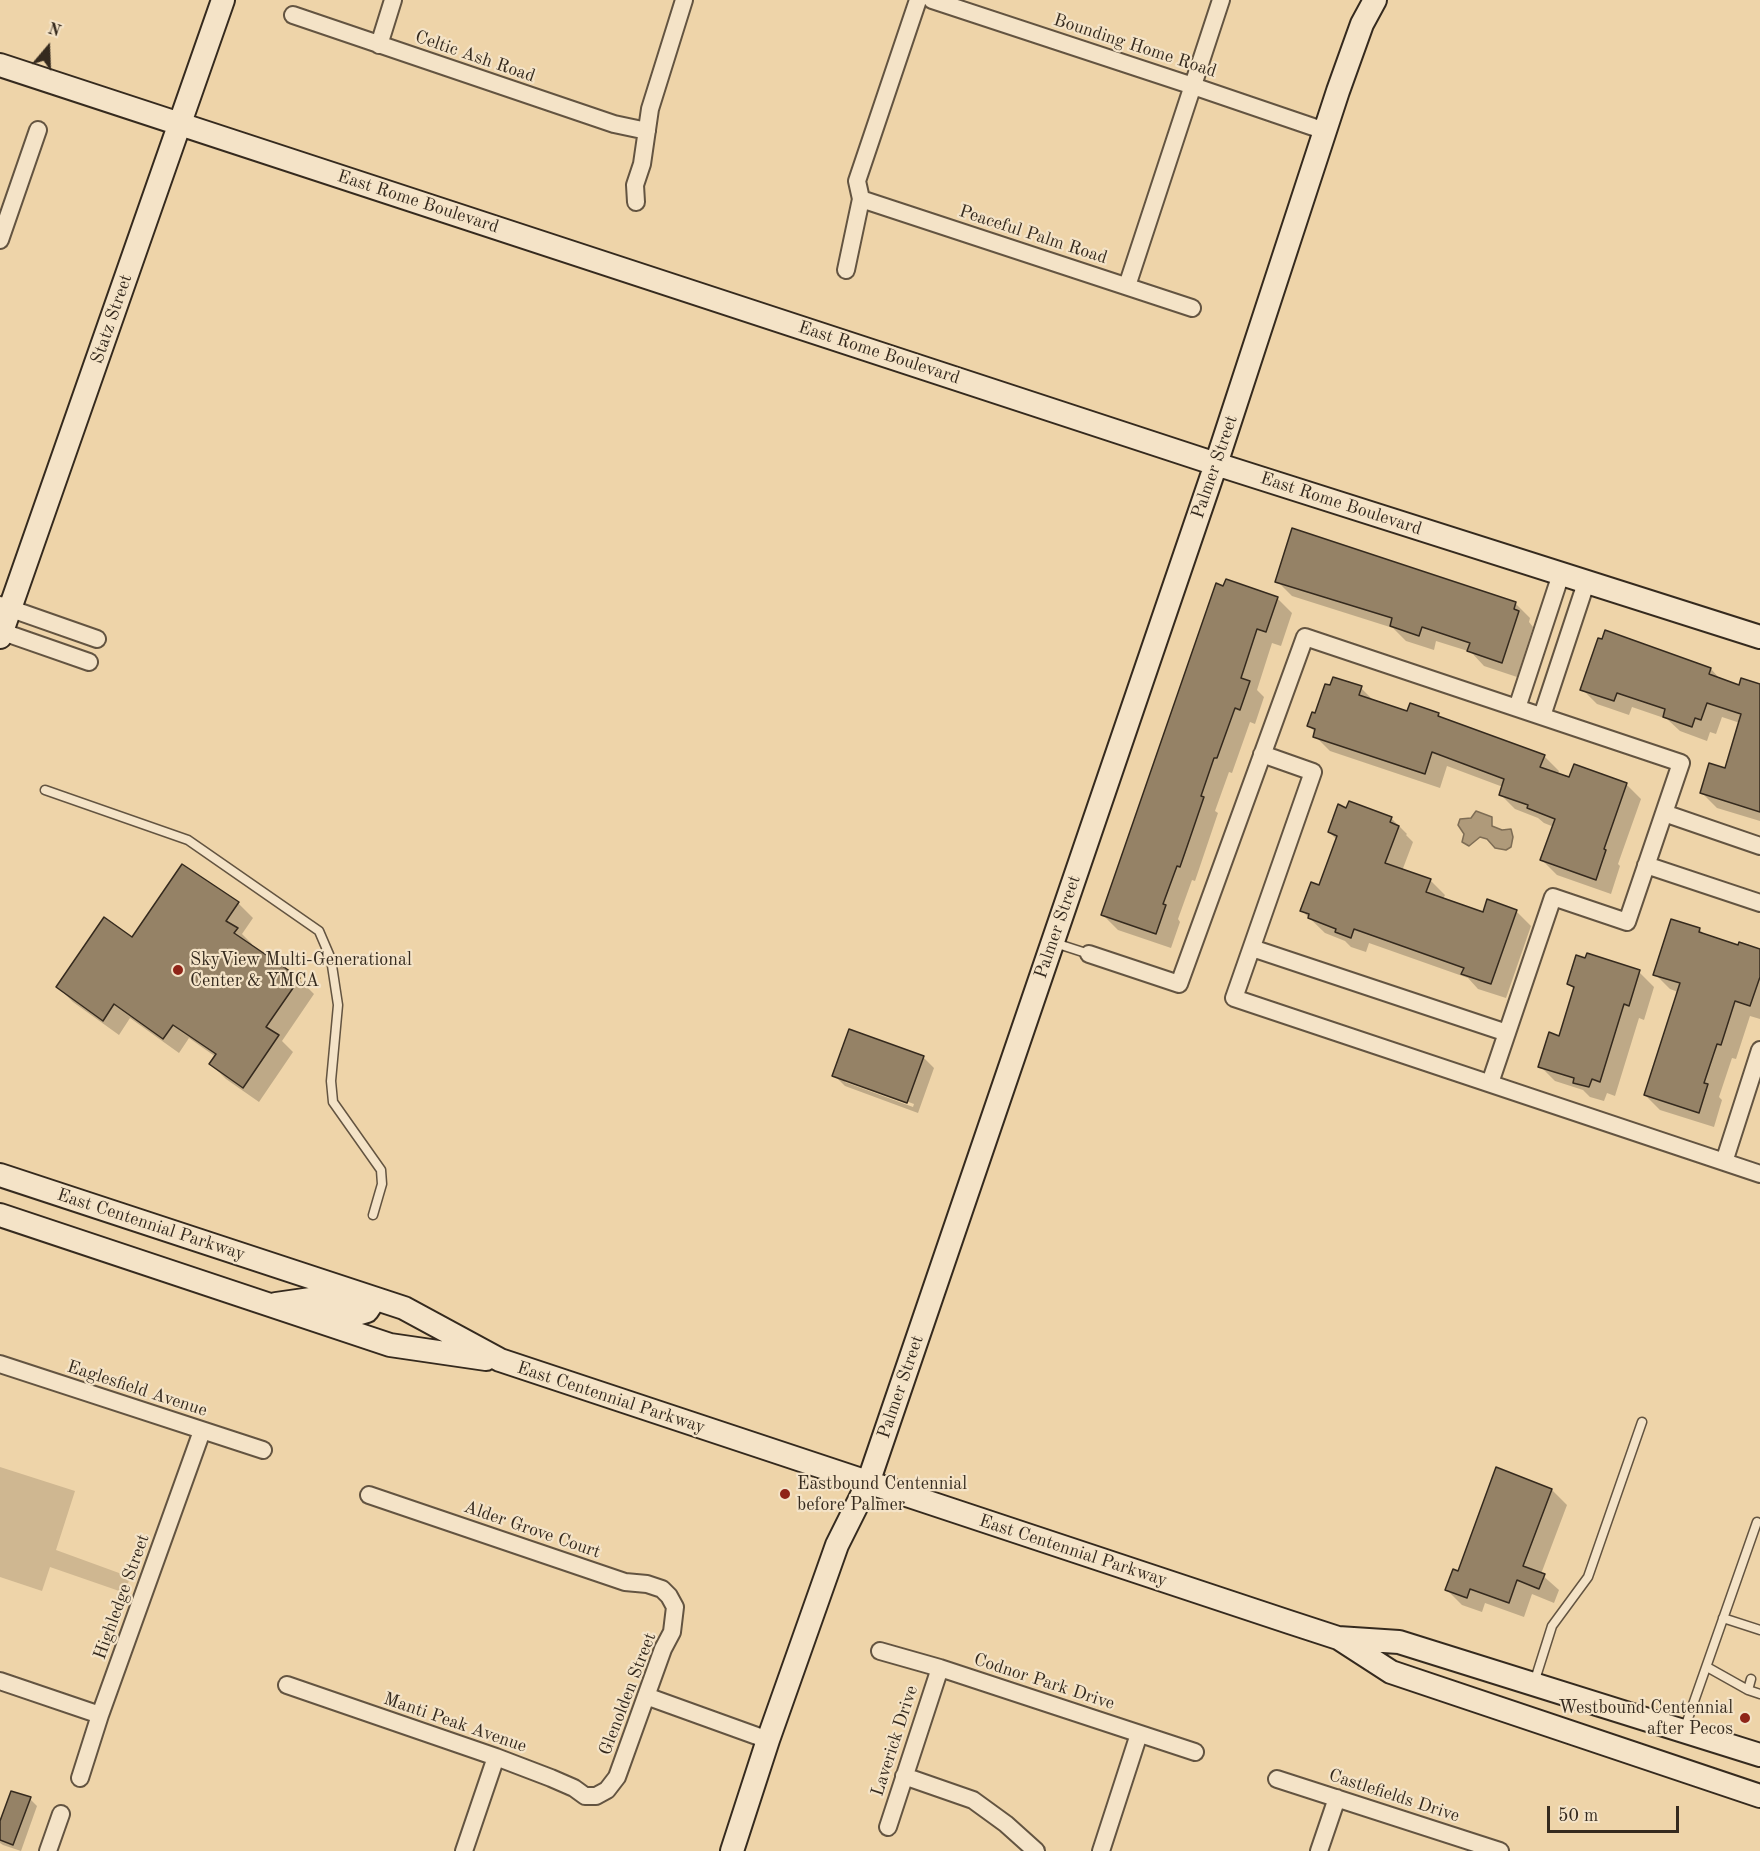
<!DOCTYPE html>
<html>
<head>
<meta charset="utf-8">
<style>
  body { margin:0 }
  #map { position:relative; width:1760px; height:1851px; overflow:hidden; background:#eed4a9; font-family:"Old Standard TT",serif }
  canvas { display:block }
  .north { position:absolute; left:18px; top:18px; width:60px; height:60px; -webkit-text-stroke:4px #f4e3c7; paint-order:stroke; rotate:19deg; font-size:16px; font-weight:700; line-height:24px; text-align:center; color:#352a1e }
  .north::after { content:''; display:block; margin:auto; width:21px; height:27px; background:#352a1e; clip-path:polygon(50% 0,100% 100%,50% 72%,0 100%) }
  .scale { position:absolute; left:1547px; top:1806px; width:132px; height:27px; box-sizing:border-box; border:3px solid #352a1e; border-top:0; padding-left:8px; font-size:18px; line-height:21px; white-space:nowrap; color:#352a1e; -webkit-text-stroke:4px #f4e3c7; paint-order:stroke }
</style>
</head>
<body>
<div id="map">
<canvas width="1760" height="1851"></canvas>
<div class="north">N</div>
<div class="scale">50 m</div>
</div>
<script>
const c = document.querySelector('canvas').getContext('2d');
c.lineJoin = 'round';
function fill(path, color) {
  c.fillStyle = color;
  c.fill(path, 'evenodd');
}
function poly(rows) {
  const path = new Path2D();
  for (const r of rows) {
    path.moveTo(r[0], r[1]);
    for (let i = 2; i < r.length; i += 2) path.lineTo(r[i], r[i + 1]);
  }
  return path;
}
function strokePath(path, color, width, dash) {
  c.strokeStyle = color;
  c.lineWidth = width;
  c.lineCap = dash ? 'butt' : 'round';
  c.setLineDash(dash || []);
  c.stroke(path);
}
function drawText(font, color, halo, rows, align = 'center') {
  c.font = font + ' "Old Standard TT",serif';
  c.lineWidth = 4.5;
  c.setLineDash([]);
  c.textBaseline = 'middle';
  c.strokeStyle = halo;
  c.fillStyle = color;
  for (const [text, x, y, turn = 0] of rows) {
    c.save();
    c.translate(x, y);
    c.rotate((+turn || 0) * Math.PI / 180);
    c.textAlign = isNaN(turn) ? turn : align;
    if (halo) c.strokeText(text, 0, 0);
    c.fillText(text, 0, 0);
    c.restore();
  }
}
const green = poly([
  [0,1467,75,1491,56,1550,130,1577,125,1593,50,1567,42,1591,0,1577]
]);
const water = poly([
  [1476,811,1492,817,1492,826,1502,830,1511,829,1513,837,1511,847,1506,850,1495,848,1487,839,1480,837,1469,846,1462,842,1464,834,1458,825,1460,819,1471,818,1476,811]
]);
const shadow = poly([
  [1277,581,1515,603,1530,618,1529,622,1533,627,1517,677,1484,666,1471,652,1436,641,1434,650,1406,641,1393,628,1292,596],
  [1217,585,1277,598,1292,613,1281,646,1272,643,1257,690,1264,697,1255,724,1250,722,1232,773,1229,772,1215,811,1218,813,1195,881,1192,880,1178,919,1180,922,1171,948,1118,930,1103,915],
  [1606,632,1711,669,1721,680,1740,686,1760,685,1760,821,1717,808,1702,793,1726,770,1740,723,1722,717,1716,734,1710,732,1707,741,1680,731,1667,719,1632,707,1629,715,1597,704,1582,689],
  [1361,688,1376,703,1408,713,1438,714,1444,719,1544,756,1559,771,1557,775,1570,779,1626,784,1641,799,1618,864,1620,866,1611,894,1557,875,1542,860,1554,827,1544,823,1538,818,1515,809,1500,794,1503,787,1447,766,1440,788,1330,751,1315,736,1316,733,1309,726,1316,715],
  [1350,803,1392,819,1407,834,1406,835,1413,842,1402,871,1430,880,1445,895,1443,899,1484,914,1516,911,1531,926,1506,998,1478,989,1468,978,1369,943,1366,952,1351,947,1345,941,1325,933,1301,910,1320,887,1337,840,1329,832,1347,809],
  [238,903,253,918,242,934,252,944,250,946,299,979,314,994,282,1041,293,1052,259,1102,226,1079,211,1064,216,1057,189,1038,179,1053,130,1018,119,1035,73,1002,58,987,133,939],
  [1672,921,1700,930,1706,936,1739,947,1760,950,1760,1019,1750,1016,1736,1059,1732,1058,1719,1097,1722,1100,1714,1127,1660,1110,1645,1095,1678,992,1670,989,1655,974],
  [1639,972,1654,987,1644,1020,1639,1018,1615,1096,1607,1093,1604,1101,1590,1097,1583,1090,1555,1081,1540,1066,1560,1038,1575,990,1569,984],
  [923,1057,934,1068,918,1113,845,1086,834,1075],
  [845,1079,914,1104,913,1107,845,1082],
  [1552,1490,1567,1505,1541,1574,1559,1590,1554,1603,1532,1594,1524,1617,1485,1603,1482,1612,1462,1605,1447,1590,1459,1573],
  [30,1799,37,1806,21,1851,3,1845,0,1843,0,1826]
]);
const building = poly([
  [1292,528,1516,602,1514,609,1519,611,1502,663,1467,651,1470,643,1422,627,1419,636,1390,626,1392,618,1275,582,1292,528],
  [1226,579,1278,597,1266,632,1257,629,1241,678,1250,681,1240,710,1235,708,1217,758,1214,758,1201,796,1204,797,1190,838,1180,867,1177,866,1163,904,1166,905,1156,934,1101,915,1216,583,1223,586,1226,579],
  [1605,630,1711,668,1709,674,1739,685,1741,678,1760,684,1760,812,1700,793,1709,763,1725,768,1741,714,1707,703,1701,720,1695,718,1692,727,1663,717,1665,709,1617,693,1614,701,1580,690,1598,638,1602,639,1605,630],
  [1333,677,1362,686,1359,695,1407,711,1410,703,1439,713,1438,716,1545,755,1540,767,1569,777,1574,764,1627,783,1604,849,1606,850,1596,880,1540,860,1555,819,1527,808,1528,805,1499,795,1504,779,1432,752,1425,774,1313,737,1315,729,1307,726,1312,712,1315,713,1325,684,1330,685,1333,677],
  [1349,801,1392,817,1390,822,1399,826,1385,863,1431,879,1426,892,1483,912,1487,899,1517,910,1491,984,1461,974,1464,968,1354,929,1351,938,1335,932,1336,929,1308,918,1309,914,1300,911,1311,882,1319,885,1337,836,1328,832,1338,804,1346,808,1349,801],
  [182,864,239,902,226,921,238,928,234,933,300,978,266,1027,279,1035,243,1088,209,1064,216,1054,173,1025,163,1039,114,1004,103,1021,56,987,104,917,132,937,182,864],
  [1671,919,1700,928,1699,932,1738,945,1739,942,1760,949,1760,977,1750,1006,1735,1001,1721,1045,1717,1044,1704,1083,1708,1084,1699,1113,1644,1095,1680,983,1653,975,1671,919],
  [1587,953,1640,970,1629,1006,1624,1004,1600,1082,1592,1079,1589,1087,1573,1083,1574,1078,1538,1067,1549,1032,1559,1036,1574,987,1567,984,1576,955,1585,958,1587,953],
  [849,1029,924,1056,907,1103,832,1076,849,1029],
  [1496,1467,1552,1489,1523,1566,1545,1574,1539,1589,1517,1580,1509,1603,1470,1589,1467,1598,1445,1590,1453,1569,1458,1571,1496,1467],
  [11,1791,31,1797,13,1845,0,1840,0,1821,11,1791]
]);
const lane = poly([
  [45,790,188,840,319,931,331,959,338,1005,331,1081,333,1102,381,1170,382,1184,373,1215],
  [1055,943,1089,954],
  [1723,1618,1760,1630],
  [1707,1667,1748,1690,1760,1694],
  [1534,1683,1552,1626,1588,1577,1642,1422],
  [1748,1690,1751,1679],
  [1684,1730,1757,1522]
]);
const street = poly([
  [932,0,1193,86,1325,131],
  [293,15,614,124,647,131],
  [379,45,393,0],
  [861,199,1192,308],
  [636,202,635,185,642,164,650,109,684,0],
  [0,240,38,130],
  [846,270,861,199,857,181,918,0],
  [1127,286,1221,0],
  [0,605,97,639],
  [0,631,89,662],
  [1517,708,1561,574],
  [1542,716,1586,583],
  [1262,754,1313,772,1234,998,1760,1174],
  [1664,813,1760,846],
  [1646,865,1760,903],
  [1252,948,1507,1033],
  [1089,954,1179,984,1305,637,1681,763,1627,922,1553,897,1490,1083],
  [1724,1162,1760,1050],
  [0,1364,263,1450],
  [880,1651,940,1668,1195,1752],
  [0,1681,100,1715],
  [287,1685,496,1757,551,1778,574,1788,585,1796,596,1796,607,1790,617,1777,663,1649,672,1632,675,1607,669,1596,662,1589,647,1584,625,1582,369,1495],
  [646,1696,768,1740],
  [904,1776,973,1800,1006,1824,1036,1851],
  [80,1778,100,1715,202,1431],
  [1277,1779,1500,1851],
  [888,1827,940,1668],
  [48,1851,61,1814],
  [464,1851,496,1757],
  [1101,1851,1139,1734],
  [1319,1851,1337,1798]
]);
const secondary = poly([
  [0,65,1216,464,1760,637],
  [0,637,223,0],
  [0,1175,404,1308,500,1360,1289,1622,1338,1638,1399,1642,1760,1755],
  [0,1215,390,1345,486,1359],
  [276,1304,311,1299,357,1314,367,1311,375,1299],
  [1340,1639,1391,1672,1760,1796],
  [732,1851,768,1740,837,1545,868,1483,1216,464,1338,91,1362,24,1375,0]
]);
const markers = [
  [178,970,6,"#8f2418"],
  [785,1494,6,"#8f2418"],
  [1745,1718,6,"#8f2418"]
];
const streetNames = [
  ["Bounding Home Road",1135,46,18],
  ["Celtic Ash Road",475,57,19],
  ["East Rome Boulevard",418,202,18],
  ["Peaceful Palm Road",1033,235,18],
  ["Statz Street",112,319,-71],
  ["East Rome Boulevard",879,353,18],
  ["Palmer Street",1215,467,-71],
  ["East Rome Boulevard",1341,504,18],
  ["Palmer Street",1058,927,-71],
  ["East Centennial Parkway",151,1225,18],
  ["Palmer Street",901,1387,-71],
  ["Eaglesfield Avenue",137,1389,18],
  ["East Centennial Parkway",611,1398,18],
  ["Alder Grove Court",532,1530,19],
  ["East Centennial Parkway",1073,1551,18],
  ["Highledge Street",122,1597,-70],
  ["Codnor Park Drive",1044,1682,18],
  ["Glenolden Street",628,1694,-69],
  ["Manti Peak Avenue",455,1723,19],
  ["Laverick Drive",895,1741,-72],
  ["Castlefields Drive",1394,1796,18]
];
const poiNames = [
  ["SkyView Multi-Generational",190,960],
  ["Center & YMCA",190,981],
  ["Eastbound Centennial",797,1484],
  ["before Palmer",797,1505],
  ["Westbound Centennial",1733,1708,"right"],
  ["after Pecos",1733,1729,"right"]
];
fill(green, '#cfb791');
fill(water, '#af9a7a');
strokePath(water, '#7e6d55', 1.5);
fill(shadow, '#0003');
fill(building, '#958266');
strokePath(building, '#352a1e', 1.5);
strokePath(lane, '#635441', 11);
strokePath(street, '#635441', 20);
strokePath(secondary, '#352a1e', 26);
strokePath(lane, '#f4e3c7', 8);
strokePath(street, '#f4e3c7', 16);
strokePath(secondary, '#f4e3c7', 22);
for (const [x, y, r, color] of markers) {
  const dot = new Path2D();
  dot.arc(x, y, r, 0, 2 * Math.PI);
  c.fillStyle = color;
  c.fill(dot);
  strokePath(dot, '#f4e3c7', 2);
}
drawText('18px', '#352a1e', '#f4e3c7', streetNames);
drawText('18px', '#352a1e', '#f4e3c7', poiNames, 'left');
</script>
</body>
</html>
